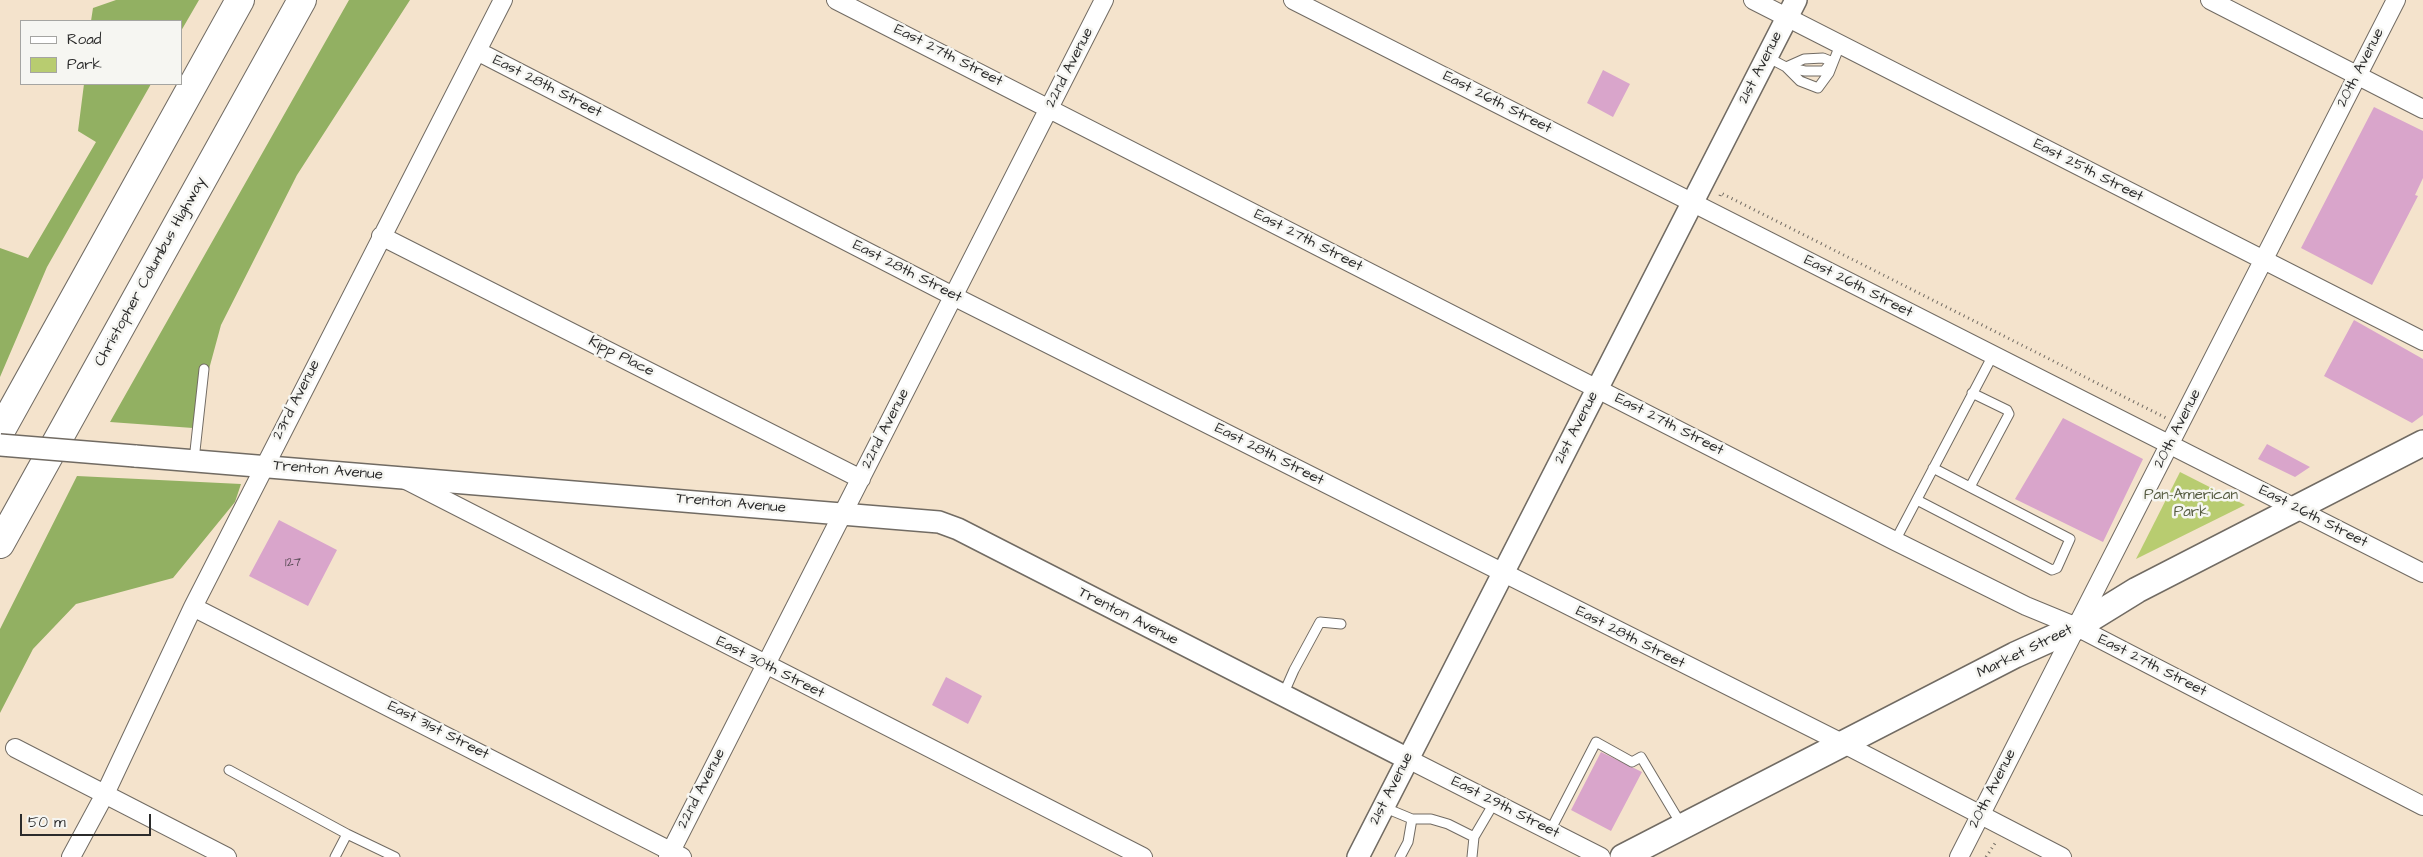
<!DOCTYPE html>
<html>
<head>
<meta charset="utf-8">
<style>
  body { margin:0 }
  #map { position:relative; width:2423px; height:857px; overflow:hidden; background:#f4e3cc; font-family:"Architects Daughter",sans-serif }
  canvas { display:block }
  .legend { position:absolute; left:20px; top:20px; width:162px; height:65px; box-sizing:border-box; background:#f6f6f2; border:1px solid #a5a5a2; margin:0; padding:6px 9px; list-style:none; font-size:15px; color:#2b2b2b }
  .legend li { display:flex; align-items:center; gap:10px; height:25px }
  .legend b { width:25px; border:1px solid #a5a5a2 }
  .scale { position:absolute; left:20px; top:814px; width:131px; height:22px; box-sizing:border-box; border:2px solid #2b2b2b; border-top:0; padding-left:6px; font-size:15px; line-height:18px; white-space:nowrap; color:#2b2b2b; -webkit-text-stroke:4px #f6f6f2; paint-order:stroke }
</style>
</head>
<body>
<div id="map">
<canvas width="2423" height="857"></canvas>
<ul class="legend">
<li><b style="height:6px;background:#fff"></b>Road</li>
<li><b style="height:14px;background:#b8cc70"></b>Park</li>
</ul>
<div class="scale">50 m</div>
</div>
<script>
const c = document.querySelector('canvas').getContext('2d');
c.lineJoin = 'round';
function fill(path, color) {
  c.fillStyle = color;
  c.fill(path, 'evenodd');
}
function poly(rows) {
  const path = new Path2D();
  for (const r of rows) {
    path.moveTo(r[0], r[1]);
    for (let i = 2; i < r.length; i += 2) path.lineTo(r[i], r[i + 1]);
  }
  return path;
}
function strokePath(path, color, width, dash) {
  c.strokeStyle = color;
  c.lineWidth = width;
  c.lineCap = dash ? 'butt' : 'round';
  c.setLineDash(dash || []);
  c.stroke(path);
}
function drawText(font, color, halo, rows, align = 'center') {
  c.font = font + ' "Architects Daughter",sans-serif';
  c.lineWidth = 5;
  c.setLineDash([]);
  c.textBaseline = 'middle';
  c.strokeStyle = halo;
  c.fillStyle = color;
  for (const [text, x, y, turn = 0] of rows) {
    c.save();
    c.translate(x, y);
    c.rotate((+turn || 0) * Math.PI / 180);
    c.textAlign = isNaN(turn) ? turn : align;
    if (halo) c.strokeText(text, 0, 0);
    c.fillText(text, 0, 0);
    c.restore();
  }
}
const green = poly([
  [2180,472,2245,505,2136,559]
]);
const forest = poly([
  [116,0,199,0,181,31,181,21,91,21,93,8],
  [349,0,410,0,297,175,221,325,193,428,110,422],
  [84,84,151,84,47,267,0,377,0,248,28,258,96,142,78,131],
  [77,476,241,484,235,502,173,578,76,604,33,649,0,713,0,629]
]);
const building = poly([
  [1603,70,1630,84,1613,117,1587,103],
  [2374,107,2423,131,2423,178,2415,195,2418,196,2372,285,2301,248],
  [2354,320,2423,359,2423,415,2412,423,2324,376],
  [2063,418,2143,459,2103,542,2015,499],
  [2267,444,2310,467,2295,477,2258,459],
  [279,520,337,550,308,606,249,576],
  [946,677,982,696,968,724,932,705],
  [1601,752,1642,772,1611,831,1571,810]
]);
const path = poly([
  [1720,196,1721,193,2166,418],
  [1986,857,1996,842]
]);
const service = poly([
  [1767,57,1786,67,1800,81,1818,88,1829,73,1840,45],
  [1786,67,1805,71,1824,71,1830,64],
  [1786,67,1804,59,1823,58,1833,62],
  [194,460,204,369],
  [1970,487,2009,414,2007,410,1972,393],
  [1917,500,2052,570,2057,568,2070,539,1933,468],
  [1895,541,1993,355],
  [1283,695,1294,670,1320,622,1341,624],
  [229,770,347,834],
  [1383,807,1412,819,1431,819,1448,824,1474,837],
  [1550,831,1596,742,1632,762,1641,757,1681,824],
  [335,857,347,834,395,857],
  [1400,857,1408,842,1412,819],
  [1472,857,1474,837,1494,803]
]);
const minor = poly([
  [836,0,1895,541,2026,606,2077,627,2423,806],
  [1293,0,2423,573],
  [1753,0,2423,341],
  [2210,0,2423,109],
  [477,51,953,296,1844,744,2062,857],
  [381,236,861,479],
  [404,479,1143,857],
  [193,607,682,857],
  [15,748,227,857],
  [1408,759,1601,857],
  [71,857,105,794,193,607,503,0],
  [668,857,1104,0],
  [1959,857,2396,0]
]);
const tertiary = poly([
  [135,456,939,522,958,529,1408,759],
  [1358,857,1796,0]
]);
const secondary = poly([
  [1623,857,2015,655,2077,627,2137,590,2423,443]
]);
const motorway = poly([
  [0,432,240,0],
  [0,544,302,0]
]);
const tertiaryBridge = poly([
  [0,445,135,456]
]);
const numberNames = [
  ["127",293,563]
];
const streetNames = [
  ["East 27th Street",948,56,27],
  ["22nd Avenue",1070,68,-63],
  ["21st Avenue",1761,68,-63],
  ["20th Avenue",2361,68,-63],
  ["East 28th Street",547,87,27],
  ["East 26th Street",1497,103,27],
  ["East 25th Street",2088,171,27],
  ["East 27th Street",1308,241,27],
  ["Christopher Columbus Highway",151,272,-61],
  ["East 28th Street",907,272,27],
  ["East 26th Street",1858,287,27],
  ["Kipp Place",621,357,27],
  ["23rd Avenue",297,400,-63],
  ["East 27th Street",1669,425,27],
  ["21st Avenue",1577,428,-63],
  ["22nd Avenue",886,429,-63],
  ["20th Avenue",2178,429,-63],
  ["East 28th Street",1269,455,27],
  ["Trenton Avenue",328,471,5],
  ["Trenton Avenue",731,504,5],
  ["East 26th Street",2313,517,27],
  ["Trenton Avenue",1128,617,27],
  ["East 28th Street",1630,638,27],
  ["Market Street",2025,652,-26],
  ["East 27th Street",2152,666,27],
  ["East 30th Street",770,668,27],
  ["East 31st Street",438,731,27],
  ["22nd Avenue",702,789,-63],
  ["21st Avenue",1392,789,-63],
  ["20th Avenue",1993,789,-63],
  ["East 29th Street",1505,808,27]
];
const parkNames = [
  ["Pan-American",2191,496],
  ["Park",2191,513]
];
fill(green, '#b8cc70');
fill(forest, '#92b062');
fill(building, '#d9a5cb');
strokePath(service, '#716b63', 11);
strokePath(minor, '#716b63', 20);
strokePath(tertiary, '#716b63', 24);
strokePath(secondary, '#716b63', 28);
strokePath(motorway, '#716b63', 30);
strokePath(path, '#716b63', 3, [1, 4]);
strokePath(service, '#fff', 9);
strokePath(minor, '#fff', 18);
strokePath(tertiary, '#fff', 21);
strokePath(secondary, '#fff', 25);
strokePath(motorway, '#fff', 28);
strokePath(tertiaryBridge, '#716b63', 24, []);
strokePath(tertiaryBridge, '#fff', 21);
drawText('12px', '#564a53', null, numberNames);
drawText('15px', '#2b2b2b', '#f6f6f2', streetNames);
drawText('15px', '#555b40', '#f6f6f2', parkNames);
</script>
</body>
</html>
